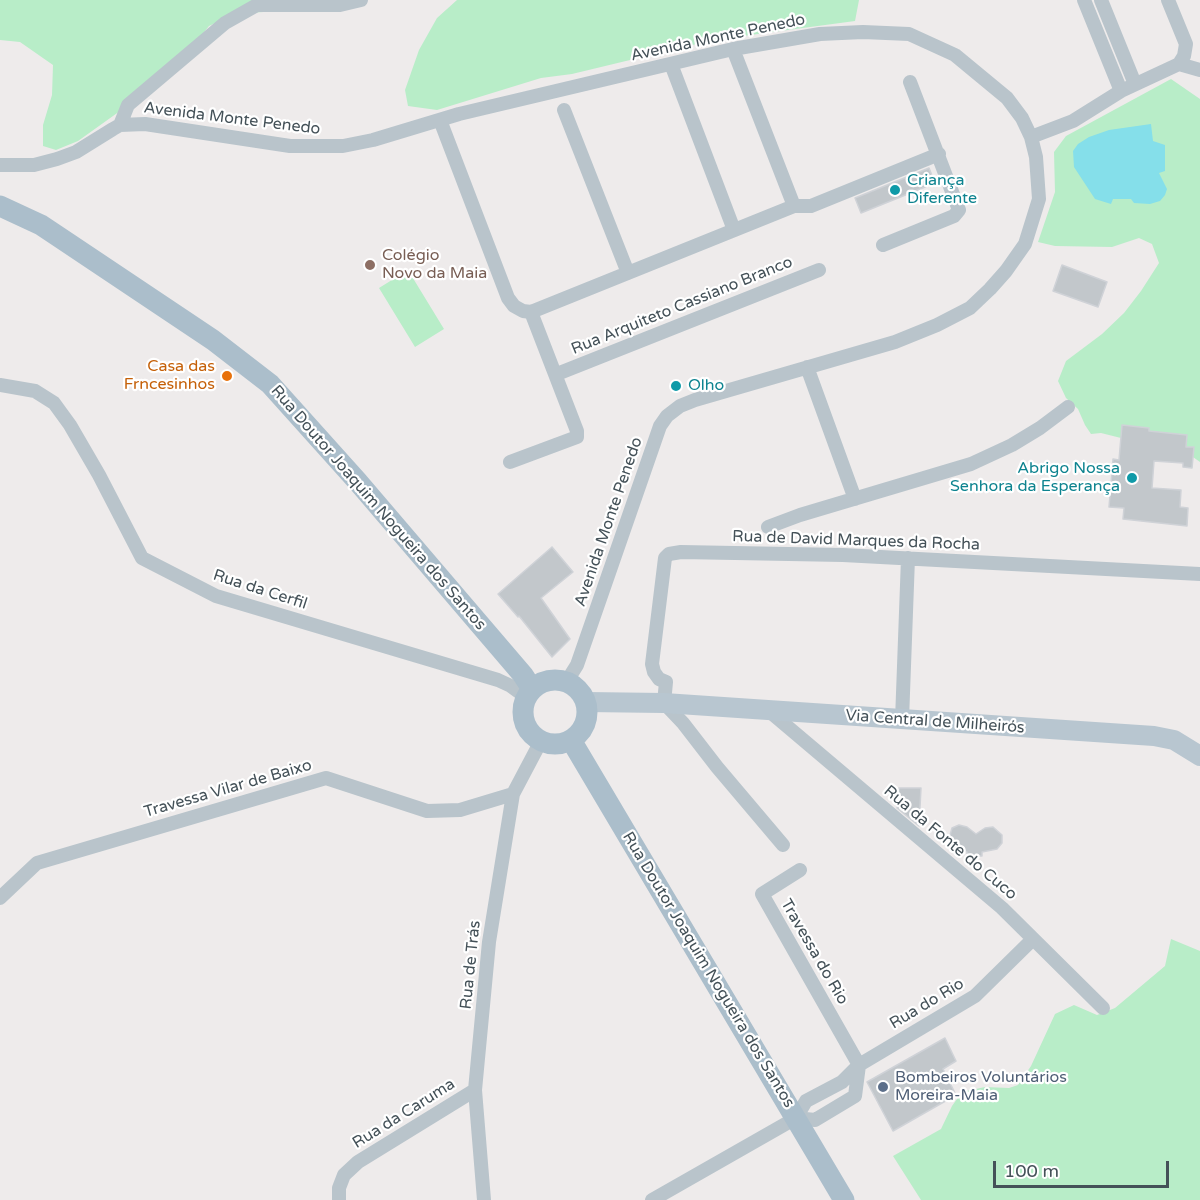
<!DOCTYPE html>
<html>
<head>
<meta charset="utf-8">
<style>
  body { margin:0 }
  #map { position:relative; width:1200px; height:1200px; overflow:hidden; background:#eeebeb; font-family:"Varela Round",sans-serif }
  canvas { display:block }
  .scale { position:absolute; left:993px; top:1161px; width:176px; height:27px; box-sizing:border-box; border:3px solid #445158; border-top:0; padding-left:8px; font-size:18px; line-height:21px; white-space:nowrap; color:#445158; -webkit-text-stroke:4px #fff; paint-order:stroke }
</style>
</head>
<body>
<div id="map">
<canvas width="1200" height="1200"></canvas>
<div class="scale">100 m</div>
</div>
<script>
const c = document.querySelector('canvas').getContext('2d');
c.lineJoin = 'round';
function fill(path, color) {
  c.fillStyle = color;
  c.fill(path, 'evenodd');
}
function poly(rows) {
  const path = new Path2D();
  for (const r of rows) {
    if (r.length === 3) {
      path.moveTo(r[0] + r[2], r[1]);
      path.arc(r[0], r[1], r[2], 0, 2 * Math.PI);
      continue;
    }
    path.moveTo(r[0], r[1]);
    for (let i = 2; i < r.length; i += 2) path.lineTo(r[i], r[i + 1]);
  }
  return path;
}
function strokePath(path, color, width, dash) {
  c.strokeStyle = color;
  c.lineWidth = width;
  c.lineCap = dash ? 'butt' : 'round';
  c.setLineDash(dash || []);
  c.stroke(path);
}
function drawText(font, color, halo, rows, align = 'center') {
  c.font = font + ' "Varela Round",sans-serif';
  c.lineWidth = 4.5;
  c.setLineDash([]);
  c.textBaseline = 'middle';
  c.strokeStyle = halo;
  c.fillStyle = color;
  for (const [text, x, y, turn = 0] of rows) {
    c.save();
    c.translate(x, y);
    c.rotate((+turn || 0) * Math.PI / 180);
    c.textAlign = isNaN(turn) ? turn : align;
    if (halo) c.strokeText(text, 0, 0);
    c.fillText(text, 0, 0);
    c.restore();
  }
}
const green = poly([
  [0,0,338,0,322,8,234,14,209,26,187,53,134,101,78,141,56,150,43,146,43,125,52,95,53,65,20,42,0,40],
  [457,0,859,0,855,21,713,40,572,74,541,78,437,110,408,106,405,90,419,50,437,18],
  [1171,79,1200,99,1200,462,1159,433,1121,438,1101,433,1091,434,1085,425,1078,409,1066,398,1058,381,1066,361,1102,334,1124,313,1141,291,1159,263,1152,244,1139,238,1112,247,1055,246,1038,242,1055,192,1054,152,1066,136],
  [408,270,444,329,415,347,379,288],
  [1171,939,1200,951,1200,1200,921,1200,893,1156,941,1129,952,1106,962,1092,985,1087,1009,1088,1018,1085,1031,1066,1055,1014,1074,1005,1097,1015,1115,1008,1165,966]
]);
const water = poly([
  [1151,124,1153,141,1165,145,1165,171,1159,173,1167,189,1165,195,1160,201,1150,204,1134,203,1131,199,1113,199,1111,204,1095,199,1074,167,1073,151,1078,144,1089,137,1109,130]
]);
const building = poly([
  [929,168,935,183,861,213,855,198,929,168],
  [1062,265,1107,282,1098,307,1053,291,1062,265],
  [1122,425,1149,428,1149,431,1187,435,1186,447,1194,447,1192,468,1183,467,1183,463,1154,461,1152,488,1181,490,1180,507,1188,508,1187,526,1123,519,1124,508,1109,507,1113,459,1119,460,1122,425],
  [552,547,573,572,541,598,570,639,552,657,519,616,518,617,498,594,552,547],
  [899,788,921,788,919,826,897,808,899,788],
  [959,825,967,827,976,834,985,828,993,827,1002,835,1002,843,997,849,982,852,982,856,967,856,967,852,952,846,949,839,952,828,959,825],
  [945,1038,956,1061,943,1069,956,1095,893,1131,867,1082,945,1038]
]);
const street = poly([
  [1084,0,1121,91],
  [1101,0,1135,84],
  [1168,0,1186,44,1184,56,1179,64],
  [671,64,734,230],
  [1179,64,1200,70],
  [564,110,628,273],
  [440,120,508,298,514,306,523,311,531,312,794,206,733,49],
  [120,125,145,124,290,146,343,146,373,140,459,114,733,49,820,34,863,32,909,34,955,55,1007,98,1022,118,1031,137,1036,157,1039,199,1025,244,1006,271,990,289,970,308,937,325,895,342,695,400,680,406,667,416,660,426,577,665,567,681],
  [1031,137,1073,121,1121,91,1179,64],
  [0,165,34,165,57,159,76,152,113,129,120,125,128,105,225,23,257,5,340,5,361,0],
  [794,206,811,206,939,154],
  [883,245,954,216,959,210,910,82],
  [807,367,855,499],
  [557,374,819,270],
  [0,385,35,391,54,403,70,425,99,475,142,558,216,596,498,680,511,686,526,697],
  [510,462,577,437,577,431,531,312],
  [768,527,800,515,971,464,1012,445,1040,428,1068,407],
  [769,711,1002,908,1103,1008],
  [902,720,908,558],
  [783,845,717,767,683,723,664,703,666,682,659,679,654,672,652,664,665,558,669,554,681,552,843,555,1200,574],
  [800,870,762,894,859,1065],
  [0,898,37,863,326,778,427,811,460,810,513,794],
  [796,1118,815,1120,855,1096,859,1065],
  [339,1200,339,1188,344,1175,358,1162,475,1090],
  [484,1200,475,1090,489,942,513,794,541,741],
  [652,1200,796,1118,806,1101,842,1082,859,1065,975,996,1033,939]
]);
const secondary = poly([
  [586,702,664,703,1154,736,1174,740,1200,756]
]);
const primary = poly([
  [0,206,41,225,59,237,213,340,270,384,358,482,523,675,532,689],
  [555,712,32],
  [571,740,844,1200]
]);
const markers = [
  [895,190,6,"#0f9aa8"],
  [370,265,6,"#8d6e63"],
  [227,376,6,"#e8710a"],
  [676,386,6,"#0f9aa8"],
  [1132,478,6,"#0f9aa8"],
  [883,1087,6,"#5c6f8a"]
];
const streetNames = [
  ["Avenida Monte Penedo",718,38,-12],
  ["Avenida Monte Penedo",232,119,7],
  ["Rua Arquiteto Cassiano Branco",682,306,-22],
  ["Rua Doutor Joaquim Nogueira dos Santos",378,508,49],
  ["Avenida Monte Penedo",609,522,-71],
  ["Rua de David Marques da Rocha",856,541,2],
  ["Rua da Cerfil",260,590,18],
  ["Via Central de Milheirós",935,722,4],
  ["Travessa Vilar de Baixo",228,789,-16],
  ["Rua da Fonte do Cuco",950,843,40],
  ["Travessa do Rio",814,952,60],
  ["Rua de Trás",471,965,-84],
  ["Rua Doutor Joaquim Nogueira dos Santos",708,970,59],
  ["Rua do Rio",927,1004,-31],
  ["Rua da Caruma",404,1114,-32]
];
const cultureNames = [
  ["Criança",907,181],
  ["Diferente",907,199],
  ["Olho",688,386],
  ["Abrigo Nossa",1120,469,"right"],
  ["Senhora da Esperança",1120,487,"right"]
];
const educationNames = [
  ["Colégio",382,256],
  ["Novo da Maia",382,274]
];
const foodNames = [
  ["Casa das",215,367],
  ["Frncesinhos",215,385]
];
const serviceNames = [
  ["Bombeiros Voluntários",895,1078],
  ["Moreira-Maia",895,1096]
];
fill(green, '#b8edc8');
fill(water, '#85dfea');
fill(building, '#c2c7cb');
strokePath(building, '#cfd2d7', 1.5);
strokePath(street, '#b9c4cb', 14);
strokePath(secondary, '#b8c6d0', 20);
strokePath(primary, '#abbecb', 21);
for (const [x, y, r, color] of markers) {
  const dot = new Path2D();
  dot.arc(x, y, r, 0, 2 * Math.PI);
  c.fillStyle = color;
  c.fill(dot);
  strokePath(dot, '#fff', 2);
}
drawText('16px', '#445158', '#fff', streetNames);
drawText('16px', '#0d838f', '#fff', cultureNames, 'left');
drawText('16px', '#785e54', '#fff', educationNames, 'left');
drawText('16px', '#c56008', '#fff', foodNames, 'right');
drawText('16px', '#4e5e75', '#fff', serviceNames, 'left');
</script>
</body>
</html>
